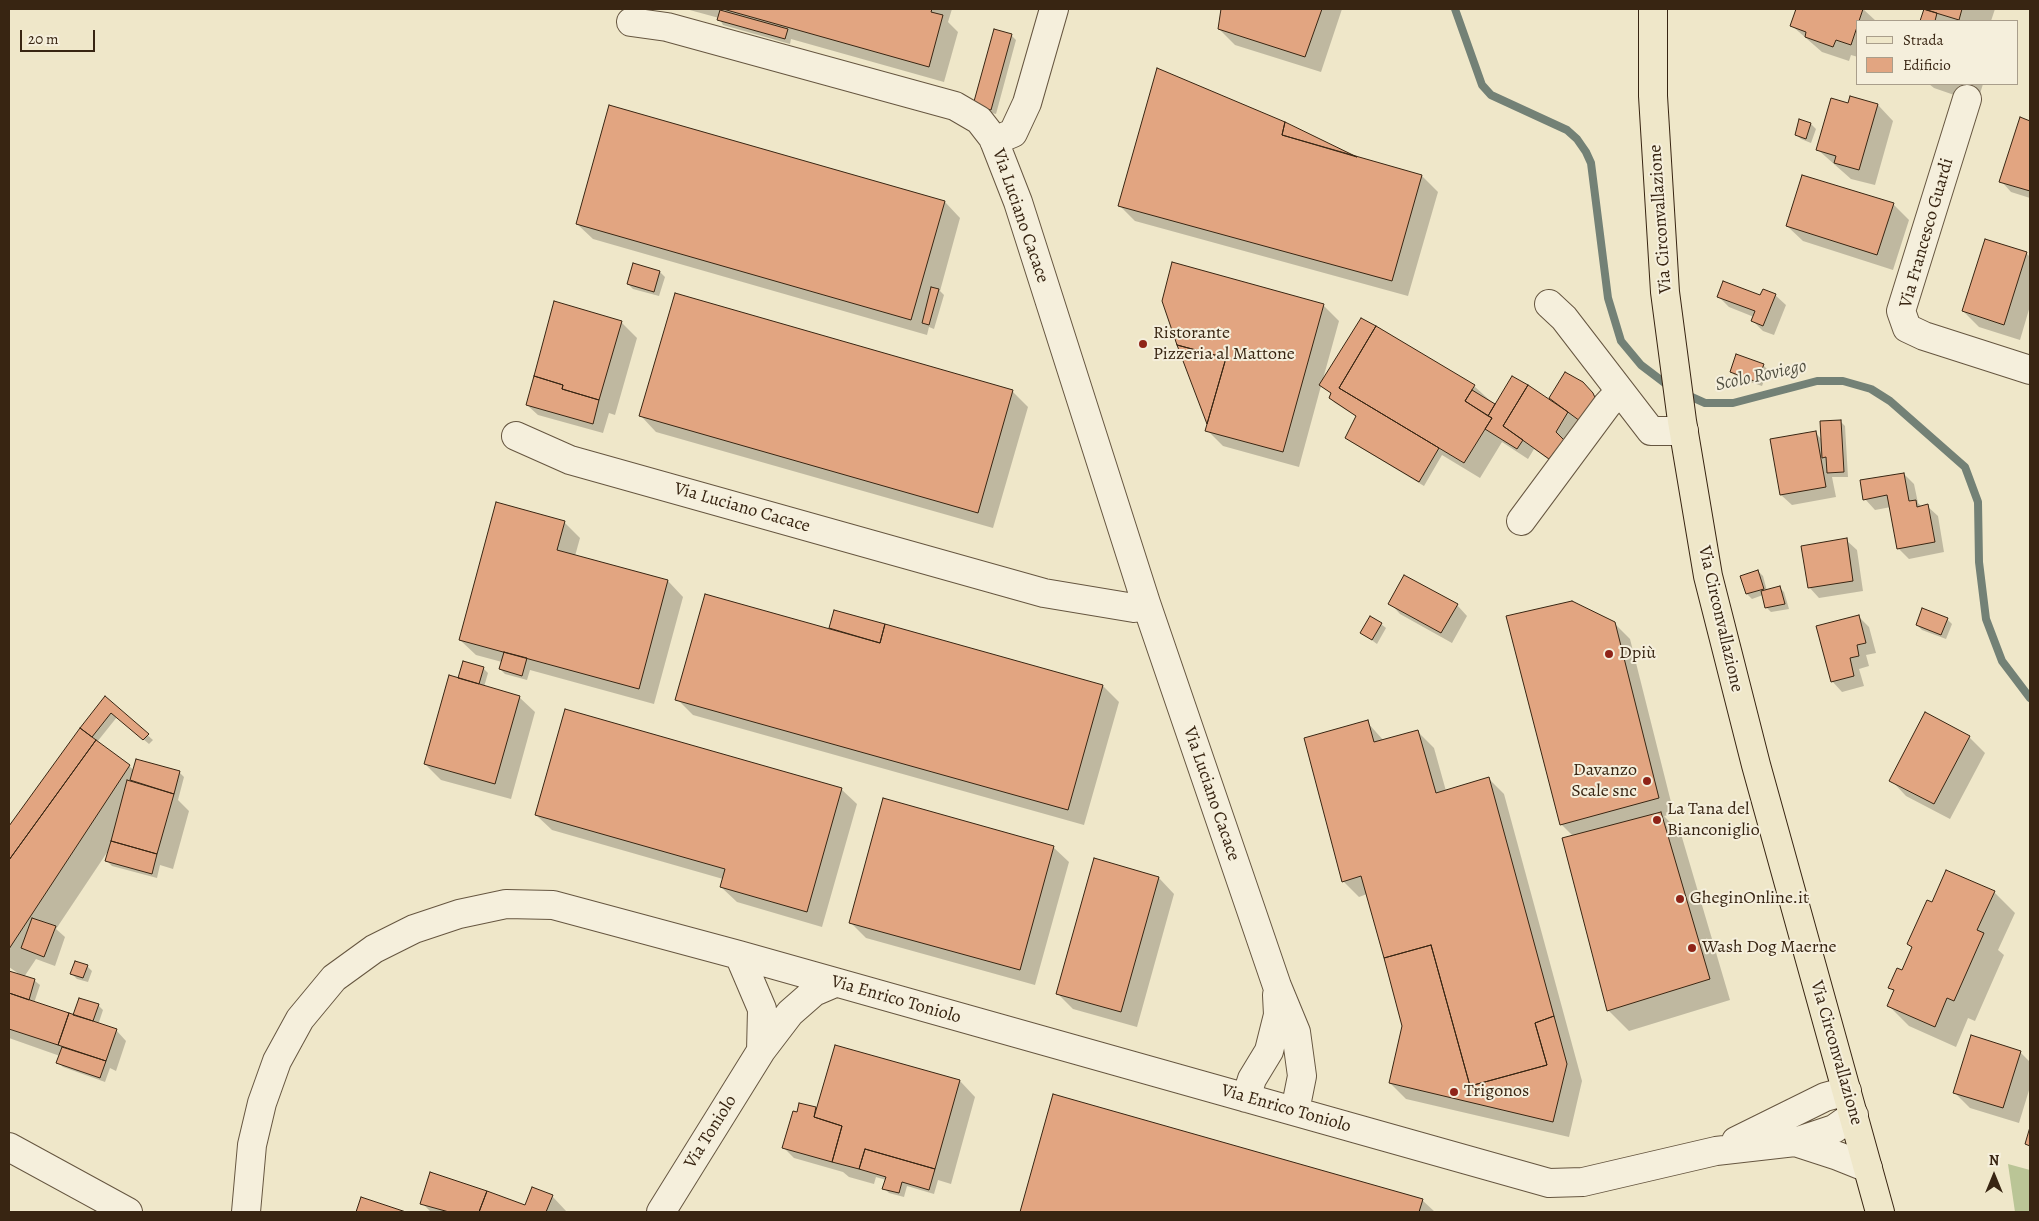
<!DOCTYPE html>
<html>
<head>
<meta charset="utf-8">
<style>
  body { margin:0 }
  #map { position:relative; width:2039px; height:1221px; overflow:hidden; background:#efe7c9; font-family:Alegreya,serif }
  canvas { display:block }
  .frame { position:absolute; inset:0; border:10px solid #382512; pointer-events:none }
  .legend { position:absolute; left:1856px; top:20px; width:162px; height:65px; box-sizing:border-box; background:#f5efdc; border:1px solid #a99e8b; margin:0; padding:6px 9px; list-style:none; font-size:15px; color:#382512 }
  .legend li { display:flex; align-items:center; gap:10px; height:25px }
  .legend b { width:25px; border:1px solid #a99e8b }
  .north { position:absolute; left:1969px; top:1151px; width:50px; height:50px; -webkit-text-stroke:4px #f5efdc; paint-order:stroke; rotate:0deg; font-size:14px; font-weight:700; line-height:20px; text-align:center; color:#382512 }
  .north::after { content:''; display:block; margin:auto; width:18px; height:22px; background:#382512; clip-path:polygon(50% 0,100% 100%,50% 72%,0 100%) }
  .scale { position:absolute; left:20px; top:30px; width:75px; height:22px; box-sizing:border-box; border:2px solid #382512; border-top:0; padding-left:6px; font-size:15px; line-height:18px; white-space:nowrap; color:#382512; -webkit-text-stroke:4px #f5efdc; paint-order:stroke }
</style>
</head>
<body>
<div id="map">
<canvas width="2039" height="1221"></canvas>
<div class="frame"></div>
<ul class="legend">
<li><b style="height:6px;background:#efe7c9"></b>Strada</li>
<li><b style="height:14px;background:#e2a581"></b>Edificio</li>
</ul>
<div class="north">N</div>
<div class="scale">20 m</div>
</div>
<script>
const c = document.querySelector('canvas').getContext('2d');
c.lineJoin = 'round';
function fill(path, color) {
  c.fillStyle = color;
  c.fill(path, 'evenodd');
}
function poly(rows) {
  const path = new Path2D();
  for (const r of rows) {
    path.moveTo(r[0], r[1]);
    for (let i = 2; i < r.length; i += 2) path.lineTo(r[i], r[i + 1]);
  }
  return path;
}
function strokePath(path, color, width, dash) {
  c.strokeStyle = color;
  c.lineWidth = width;
  c.lineCap = dash ? 'butt' : 'round';
  c.setLineDash(dash || []);
  c.stroke(path);
}
function drawText(font, color, halo, rows, align = 'center') {
  c.font = font + ' Alegreya,serif';
  c.lineWidth = 4;
  c.setLineDash([]);
  c.textBaseline = 'middle';
  c.strokeStyle = halo;
  c.fillStyle = color;
  for (const [text, x, y, turn = 0] of rows) {
    c.save();
    c.translate(x, y);
    c.rotate((+turn || 0) * Math.PI / 180);
    c.textAlign = isNaN(turn) ? turn : align;
    if (halo) c.strokeText(text, 0, 0);
    c.fillText(text, 0, 0);
    c.restore();
  }
}
const green = poly([
  [2008,1164,2030,1170,2030,1212,2015,1212]
]);
const shadow = poly([
  [686,9,952,9,948,22,958,32,944,82,791,39,790,44,723,25,719,18],
  [1222,9,1342,9,1321,72,1235,45,1219,29],
  [1797,9,1863,9,1876,21,1858,21,1858,57,1851,55,1849,61,1822,52,1791,25],
  [1922,9,1995,9,1991,21,1922,21,1925,11],
  [1011,35,1016,40,996,114,979,110],
  [1929,84,1983,84,1979,97,1960,97,1934,88],
  [1851,97,1878,105,1893,121,1875,185,1851,179,1817,149,1849,105],
  [2020,119,2030,122,2030,198,2011,192,2001,181],
  [1811,124,1816,129,1811,143,1801,139,1796,134],
  [1351,156,1422,176,1438,192,1408,296,1135,221,1120,206],
  [945,202,960,218,940,291,944,295,934,329,929,327,927,335,593,239,577,224],
  [1893,204,1909,220,1893,270,1803,241,1787,226],
  [2026,253,2030,257,2030,306,2020,340,1979,327,1963,311],
  [660,272,665,277,659,296,633,289,628,284],
  [1775,295,1786,305,1774,335,1763,331,1753,321,1754,317,1729,307,1719,297],
  [1323,305,1339,321,1323,379,1474,386,1496,406,1512,377,1550,400,1565,374,1593,394,1603,405,1560,468,1534,449,1528,459,1502,442,1480,478,1442,455,1424,486,1351,442,1346,438,1357,417,1335,403,1330,398,1332,394,1321,386,1299,467,1223,446,1207,430,1209,424,1178,345],
  [621,322,637,338,615,415,609,413,603,433,538,415,527,405],
  [1763,365,1768,370,1762,386,1736,377,1732,372],
  [1012,391,1028,407,993,528,656,432,641,416],
  [1840,421,1845,426,1848,477,1832,477,1836,497,1792,505,1781,495,1772,440,1815,432,1822,440],
  [1904,474,1914,484,1918,503,1922,507,1927,506,1938,516,1944,552,1909,559,1898,548,1891,507,1875,510,1865,499],
  [564,522,580,538,575,556,668,581,683,597,654,704,530,670,527,680,505,674,500,669,502,662,476,655,460,640],
  [1846,540,1857,550,1863,591,1819,598,1809,587],
  [1758,571,1763,576,1767,591,1780,588,1784,592,1789,609,1771,612,1766,607,1763,595,1752,599,1747,594,1742,577],
  [1390,603,1457,605,1467,616,1452,643,1400,614],
  [835,612,1103,686,1119,702,1084,825,693,715,677,699,830,630],
  [1858,616,1869,627,1876,653,1866,655,1869,666,1859,669,1864,686,1842,692,1832,681],
  [1947,619,1952,624,1946,639,1922,630,1917,625],
  [1614,623,1630,639,1674,814,1664,816,1681,834,1730,1000,1629,1031,1608,1010,1573,836,1561,824],
  [1381,624,1386,628,1377,644,1362,633],
  [483,668,488,673,484,687,519,697,535,712,511,799,441,780,425,764,459,679],
  [105,698,153,740,149,744,117,717,97,742,134,770,179,772,184,777,178,800,189,811,173,869,160,865,157,878,112,866,107,861,110,848,56,929,65,937,55,966,36,959,24,977,35,981,40,985,34,1003,78,1018,98,1005,103,1010,98,1025,116,1030,126,1041,116,1071,110,1068,105,1082,63,1067,58,1062,60,1056,9,1038,9,972,22,976,9,967,9,828],
  [1367,722,1384,741,1418,732,1434,748,1446,791,1488,778,1504,794,1582,1081,1569,1137,1406,1099,1390,1083,1403,1026,1367,894,1359,897,1343,881],
  [1969,737,1985,753,1950,819,1906,796,1891,780],
  [841,789,857,804,822,927,737,902,721,887,723,879,552,830,536,815],
  [1053,847,1069,862,1035,985,866,938,850,922],
  [1159,878,1174,894,1137,1027,1073,1009,1058,994],
  [1994,892,2015,913,1998,950,2004,955,1975,1021,1968,1018,1956,1047,1909,1026,1888,1005,1894,992,1890,987,1903,972],
  [87,966,92,971,88,982,77,979,72,974],
  [2020,1052,2030,1062,2030,1087,2019,1123,1970,1108,1955,1093],
  [960,1081,975,1097,951,1184,938,1180,934,1194,907,1186,904,1197,889,1193,884,1188,886,1180,876,1177,874,1184,849,1177,843,1172,794,1158,783,1147,800,1104,817,1110],
  [1054,1095,1422,1200,1435,1212,1021,1212],
  [552,1196,567,1212,431,1212,422,1203,526,1206]
]);
const stream = poly([
  [1455,9,1482,85,1491,95,1567,130,1577,139,1586,152,1591,163,1608,298,1621,341,1641,365,1670,387],
  [1685,394,1705,403,1733,403,1817,381,1843,381,1871,389,1890,401,1965,467,1968,475,1978,502,1979,562,1986,619,2002,661,2030,698]
]);
const building = poly([
  [723,9,932,9,931,12,943,15,929,67,723,9],
  [1221,9,1322,9,1305,57,1218,29,1221,9],
  [1796,9,1863,9,1851,45,1836,40,1833,47,1805,37,1806,32,1790,26,1796,9],
  [1923,9,1962,9,1959,20,1923,9],
  [1924,9,1937,13,1935,21,1920,21,1924,9],
  [720,10,788,29,785,39,717,20,720,10],
  [994,29,1012,34,991,110,973,105,994,29],
  [1157,68,1285,122,1282,135,1422,175,1392,281,1118,206,1157,68],
  [1850,96,1878,104,1859,170,1834,163,1836,156,1816,150,1831,98,1848,103,1850,96],
  [609,105,945,201,911,320,576,224,609,105],
  [2020,117,2030,121,2030,191,1999,182,2020,117],
  [1799,119,1811,123,1806,139,1795,135,1799,119],
  [1285,122,1357,157,1282,135,1285,122],
  [1802,175,1894,203,1877,255,1786,226,1802,175],
  [1985,239,2027,252,2004,325,1962,311,1985,239],
  [1172,262,1324,304,1283,452,1205,431,1226,358,1177,345,1162,301,1172,262],
  [633,263,660,271,654,292,627,284,633,263],
  [1723,281,1760,295,1763,289,1776,294,1763,326,1751,321,1755,311,1717,297,1723,281],
  [931,287,939,289,929,325,922,323,931,287],
  [675,293,1013,390,978,513,639,416,675,293],
  [554,301,622,321,599,400,562,389,563,385,534,376,554,301],
  [1361,318,1376,326,1339,388,1439,448,1419,482,1345,438,1356,416,1329,398,1331,393,1319,385,1361,318],
  [1376,326,1475,385,1465,401,1492,418,1464,463,1339,388,1376,326],
  [1177,345,1226,358,1207,424,1191,382,1177,345],
  [1736,354,1764,364,1757,382,1730,372,1736,354],
  [1565,372,1583,382,1593,393,1596,400,1584,424,1549,398,1565,372],
  [534,376,563,385,562,389,599,400,593,424,526,405,534,376],
  [1512,376,1528,385,1503,426,1523,440,1517,449,1485,429,1492,418,1488,416,1512,376],
  [1528,385,1568,412,1556,432,1564,440,1549,459,1503,426,1528,385],
  [1472,390,1495,404,1488,416,1465,401,1472,390],
  [1841,420,1844,472,1827,473,1826,457,1822,458,1820,421,1841,420],
  [1816,431,1826,487,1780,495,1770,439,1816,431],
  [1904,473,1909,501,1916,500,1917,507,1928,504,1935,542,1897,549,1887,495,1863,500,1860,480,1904,473],
  [496,502,565,521,557,550,668,580,639,689,459,640,496,502],
  [1847,538,1853,581,1808,588,1801,546,1847,538],
  [1758,570,1764,589,1746,594,1740,576,1758,570],
  [1404,575,1458,604,1441,633,1388,604,1404,575],
  [1780,586,1785,604,1765,608,1761,591,1780,586],
  [705,594,880,643,885,624,1103,685,1068,810,675,700,705,594],
  [1572,601,1615,622,1659,798,1560,825,1506,616,1572,601],
  [1922,608,1948,618,1941,635,1916,625,1922,608],
  [834,610,885,624,880,643,829,628,834,610],
  [1859,615,1866,643,1857,645,1859,656,1850,658,1854,676,1831,682,1816,626,1859,615],
  [1370,616,1382,623,1372,640,1360,633,1370,616],
  [504,652,527,658,522,676,499,669,504,652],
  [463,661,484,667,479,684,458,678,463,661],
  [449,675,520,696,495,784,424,764,449,675],
  [105,696,149,734,143,740,111,713,92,737,80,728,105,696],
  [565,709,842,788,807,912,720,887,725,869,535,815,565,709],
  [1925,712,1970,736,1934,804,1889,781,1925,712],
  [1368,720,1374,742,1418,730,1436,793,1489,777,1554,1016,1535,1023,1547,1065,1470,1086,1431,945,1384,958,1361,876,1342,882,1304,738,1368,720],
  [80,728,96,740,9,860,9,826,80,728],
  [96,740,130,765,9,949,9,860,96,740],
  [136,759,180,771,174,794,130,780,136,759],
  [127,780,174,794,157,854,111,841,127,780],
  [883,798,1054,846,1020,970,849,923,883,798],
  [1661,812,1710,979,1607,1011,1562,838,1661,812],
  [111,841,157,854,152,874,105,861,111,841],
  [1094,858,1159,877,1121,1012,1056,994,1094,858],
  [1946,870,1995,891,1977,930,1984,933,1954,1001,1947,998,1935,1027,1887,1006,1894,990,1888,988,1897,968,1902,970,1912,947,1907,944,1927,900,1932,902,1946,870],
  [32,918,56,926,44,957,21,948,32,918],
  [1431,945,1470,1086,1547,1065,1535,1023,1554,1016,1567,1064,1553,1122,1389,1083,1402,1026,1384,958,1431,945],
  [75,961,88,965,83,978,70,974,75,961],
  [9,971,35,979,29,1000,9,993,9,971],
  [9,993,69,1013,58,1045,9,1029,9,993],
  [79,998,99,1004,93,1021,73,1015,79,998],
  [69,1013,117,1029,106,1061,58,1045,69,1013],
  [1971,1035,2021,1051,2003,1108,1953,1093,1971,1035],
  [835,1045,960,1080,935,1169,865,1149,859,1169,832,1162,842,1126,814,1117,835,1045],
  [62,1047,106,1061,100,1078,56,1063,62,1047],
  [1053,1094,1423,1199,1419,1212,1020,1212,1053,1094],
  [799,1103,816,1107,814,1117,842,1126,832,1162,782,1148,793,1111,797,1112,799,1103],
  [2030,1127,2030,1146,2025,1144,2030,1127],
  [865,1149,935,1169,929,1190,902,1182,899,1193,882,1189,886,1177,859,1169,865,1149],
  [430,1172,487,1191,479,1212,449,1212,420,1204,430,1172],
  [532,1187,553,1195,546,1212,479,1212,487,1191,525,1205,532,1187],
  [361,1197,406,1212,356,1212,361,1197]
]);
const minor = poly([
  [631,22,667,27,955,106,979,120,993,138,1018,202,1146,603,1277,986,1296,1032,1302,1076,1295,1111],
  [1967,99,1901,311,1907,328,1924,336,2030,370],
  [994,141,1013,133,1027,103,1054,9],
  [1549,304,1564,318,1651,431,1684,431],
  [516,436,570,460,1044,593,1134,608,1146,603],
  [1521,521,1607,405,1620,391],
  [739,955,762,1009,761,1051],
  [1246,1098,1252,1079,1269,1051,1278,1015,1277,995],
  [1736,1141,1825,1097,1847,1091],
  [1795,1142,1838,1156,1868,1168],
  [9,1147,128,1212],
  [246,1212,252,1145,262,1103,277,1061,300,1019,334,978,374,949,414,929,459,914,506,904,553,905,739,955,1549,1183,1583,1182,1716,1151,1795,1142,1834,1129,1854,1115],
  [661,1212,761,1051,790,1013,814,992,835,983]
]);
const major = poly([
  [1653,9,1653,96,1665,292,1682,421,1708,576,1756,765,1880,1212]
]);
const markers = [
  [1143,344,5,"#8f2418"],
  [1609,654,5,"#8f2418"],
  [1647,781,5,"#8f2418"],
  [1657,820,5,"#8f2418"],
  [1680,899,5,"#8f2418"],
  [1692,948,5,"#8f2418"],
  [1454,1092,5,"#8f2418"]
];
const streetNames = [
  ["Via Luciano Cacace",1020,216,71],
  ["Via Circonvallazione",1661,219,-94],
  ["Via Francesco Guardi",1927,233,-74],
  ["Via Luciano Cacace",742,508,16],
  ["Via Circonvallazione",1720,619,77],
  ["Via Luciano Cacace",1211,794,71],
  ["Via Enrico Toniolo",896,1000,16],
  ["Via Circonvallazione",1836,1053,74],
  ["Via Enrico Toniolo",1286,1109,16],
  ["Via Toniolo",711,1132,-58]
];
const poiNames = [
  ["Ristorante",1153,334],
  ["Pizzeria al Mattone",1153,355],
  ["Dpiù",1619,654],
  ["Davanzo",1637,771,"right"],
  ["Scale snc",1637,792,"right"],
  ["La Tana del",1667,810],
  ["Bianconiglio",1667,831],
  ["GheginOnline.it",1690,899],
  ["Wash Dog Maerne",1702,948],
  ["Trigonos",1464,1092]
];
const waterNames = [
  ["Scolo Roviego",1761,376,-12]
];
fill(green, '#bac596');
fill(shadow, '#0003');
strokePath(stream, '#738176', 8);
fill(building, '#e2a581');
strokePath(building, '#382512', 1);
strokePath(minor, '#665640', 30);
strokePath(major, '#382512', 30);
strokePath(minor, '#f5efdc', 28);
strokePath(major, '#efe7c9', 28);
for (const [x, y, r, color] of markers) {
  const dot = new Path2D();
  dot.arc(x, y, r, 0, 2 * Math.PI);
  c.fillStyle = color;
  c.fill(dot);
  strokePath(dot, '#f5efdc', 2);
}
drawText('18px', '#382512', '#f5efdc', streetNames);
drawText('18px', '#382512', '#f5efdc', poiNames, 'left');
drawText('italic 19px', '#555344', '#f5efdc', waterNames);
</script>
</body>
</html>
